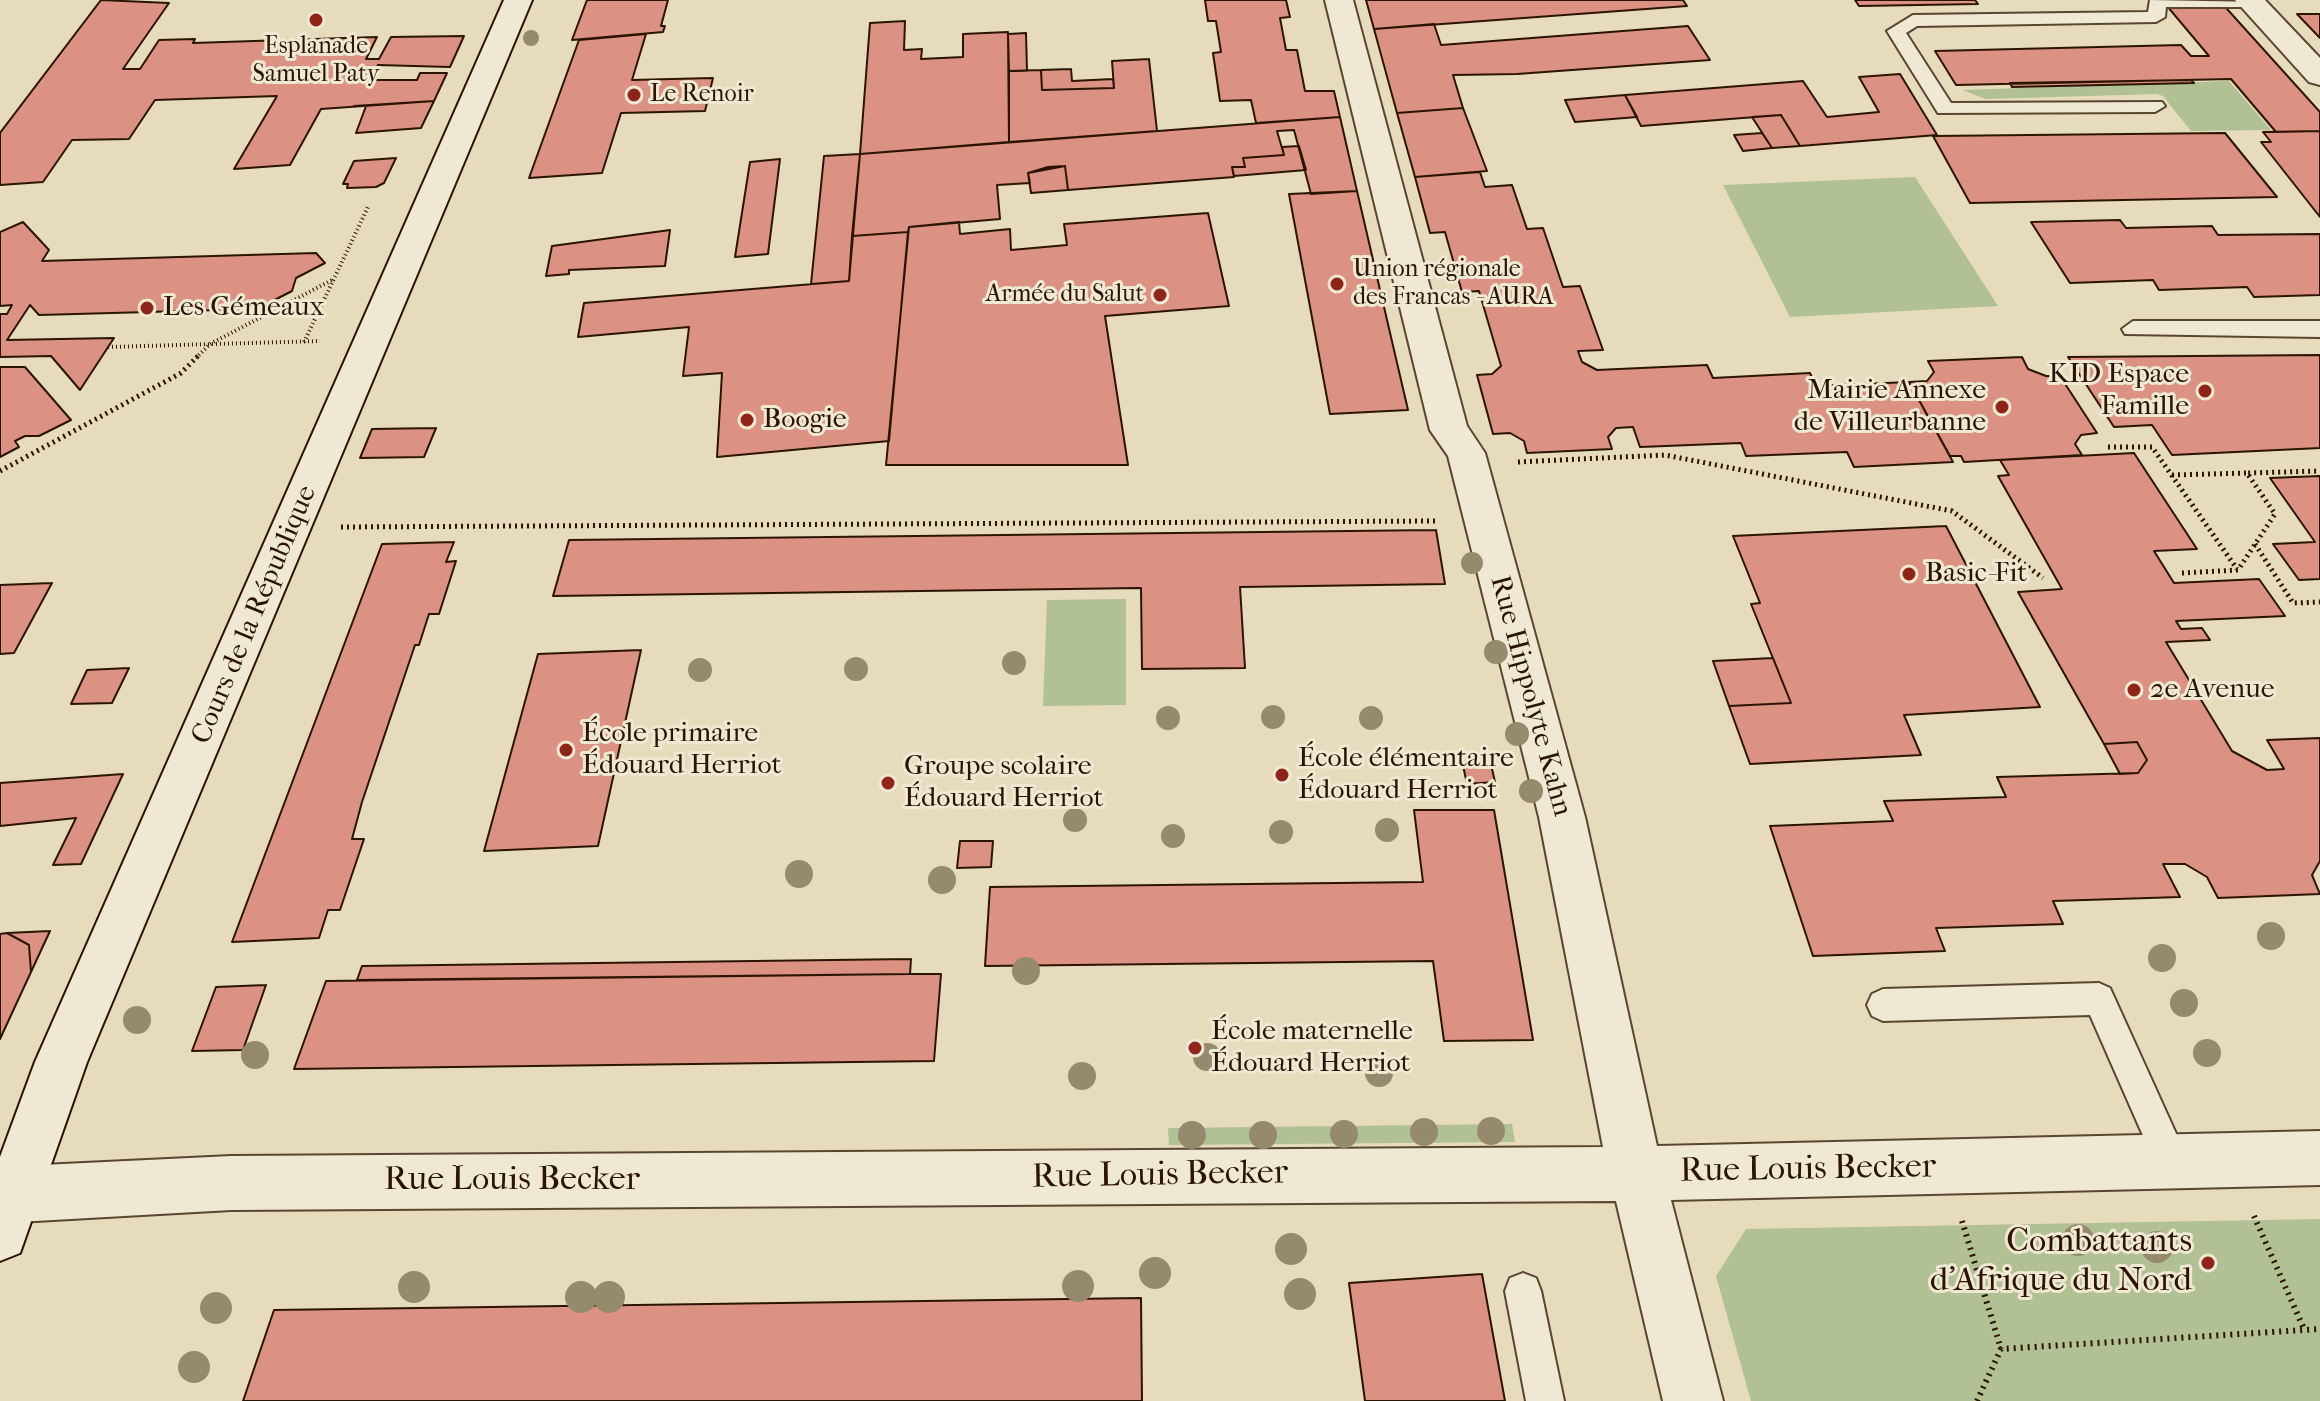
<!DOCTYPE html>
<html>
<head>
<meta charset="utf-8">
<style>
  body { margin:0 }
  canvas { display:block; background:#e6dbbc }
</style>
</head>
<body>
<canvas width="2320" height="1401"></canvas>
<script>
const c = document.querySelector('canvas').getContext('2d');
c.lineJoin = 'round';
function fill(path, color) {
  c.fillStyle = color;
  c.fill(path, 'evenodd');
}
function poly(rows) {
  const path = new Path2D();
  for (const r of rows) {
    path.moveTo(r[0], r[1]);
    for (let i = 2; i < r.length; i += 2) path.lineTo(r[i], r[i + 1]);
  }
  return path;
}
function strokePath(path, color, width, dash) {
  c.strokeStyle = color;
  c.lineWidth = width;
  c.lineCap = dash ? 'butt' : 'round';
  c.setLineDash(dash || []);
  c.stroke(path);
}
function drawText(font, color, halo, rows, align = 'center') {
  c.font = font + ' "IM FELL French Canon",serif';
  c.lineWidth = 6;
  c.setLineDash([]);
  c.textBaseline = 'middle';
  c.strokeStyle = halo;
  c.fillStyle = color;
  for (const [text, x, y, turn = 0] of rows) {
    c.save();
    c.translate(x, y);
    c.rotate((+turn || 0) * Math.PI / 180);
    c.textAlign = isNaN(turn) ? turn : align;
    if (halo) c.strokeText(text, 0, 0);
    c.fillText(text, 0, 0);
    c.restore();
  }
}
const green = poly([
  [2229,81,2271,130,2191,131,2163,96,2157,94,1986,99,1962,90],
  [1915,177,1998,306,1790,317,1723,185],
  [1126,599,1126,705,1043,706,1047,600],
  [1512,1124,1515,1142,1169,1145,1168,1128],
  [2320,1219,2320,1401,1751,1401,1716,1276,1746,1229]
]);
const building = poly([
  [101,0,169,3,123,69,140,69,159,40,195,39,193,43,377,37,366,59,379,59,391,37,464,36,450,67,378,65,370,80,417,80,420,73,447,73,434,101,321,109,290,165,234,169,277,96,155,100,129,139,72,140,43,182,0,185,0,133,101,0],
  [587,0,668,0,661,26,665,26,663,32,572,40,587,0],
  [1205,0,1286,0,1290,17,1280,18,1286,50,1297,50,1305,91,1334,91,1340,117,1256,123,1251,100,1220,101,1213,53,1221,52,1216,21,1208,21,1205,0],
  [1366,0,1683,0,1687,6,1374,29,1366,0],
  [1855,0,1975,0,1978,4,1859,6,1855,0],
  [2162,0,2219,0,2320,112,2320,131,2276,132,2231,79,1956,85,1935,51,2181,45,2191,56,2209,56,2162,0],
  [2297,14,2320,14,2320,38,2297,14],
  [905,21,904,50,922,49,921,59,963,57,963,34,1008,32,1009,142,860,154,870,23,905,21],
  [1434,24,1441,45,1688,26,1710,60,1517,74,1453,75,1463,108,1397,113,1374,29,1434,24],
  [1026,33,1027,71,1009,71,1008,34,1026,33],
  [646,34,632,80,713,78,705,111,621,113,602,173,529,178,579,40,646,34],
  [1149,59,1157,131,1009,142,1009,71,1041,70,1042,90,1114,88,1112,61,1149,59],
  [1071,69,1072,81,1113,79,1114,88,1042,90,1041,70,1071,69],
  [1900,74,1937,135,1800,146,1781,115,1641,126,1625,95,1803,81,1827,117,1879,112,1859,77,1900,74],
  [2191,80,2194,83,2012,87,2010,83,2191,80],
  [1625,95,1637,117,1575,122,1565,100,1625,95],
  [434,101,421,128,356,133,366,106,354,106,434,101],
  [1463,108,1487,171,1415,177,1397,113,1463,108],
  [1781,115,1800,146,1772,148,1752,117,1781,115],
  [1340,117,1357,191,1311,194,1294,130,1277,131,1284,155,1243,158,1245,167,1232,167,1234,177,1068,190,1065,166,1048,167,1028,173,1030,183,997,185,1000,219,909,227,908,232,852,236,860,154,1340,117],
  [2320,131,2320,217,2261,142,2271,142,2263,132,2320,131],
  [1762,133,1772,148,1743,151,1734,135,1762,133],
  [2225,133,2277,197,1970,203,1933,136,2225,133],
  [1299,146,1306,170,1234,176,1232,167,1245,167,1243,158,1284,155,1282,147,1299,146],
  [860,154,849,281,811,284,824,156,860,154],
  [396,158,384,183,376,187,347,188,348,184,343,184,354,161,396,158],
  [780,159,768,254,735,257,750,162,780,159],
  [1065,166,1068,190,1031,193,1028,173,1065,166],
  [1480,172,1485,187,1512,185,1527,229,1543,228,1563,287,1580,286,1603,350,1578,351,1582,362,1597,370,1707,365,1713,378,1810,373,1816,386,1909,382,1953,462,1854,467,1847,452,1746,456,1741,443,1640,447,1633,427,1616,428,1608,437,1612,449,1527,453,1524,441,1510,433,1493,434,1477,375,1492,374,1501,366,1479,291,1462,292,1445,232,1430,233,1415,177,1480,172],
  [1357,191,1408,410,1330,414,1289,194,1357,191],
  [1208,213,1229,306,1105,316,1128,465,886,465,909,227,959,222,960,234,1010,229,1011,250,1067,245,1064,224,1208,213],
  [2120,220,2126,228,2212,226,2218,235,2320,234,2320,295,2254,297,2247,287,2159,290,2153,280,2070,283,2031,222,2120,220],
  [23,222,49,250,42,261,316,253,325,263,296,278,292,291,257,309,39,315,30,305,7,340,114,338,80,390,51,356,0,357,0,314,7,314,12,305,0,306,0,232,23,222],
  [670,230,665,266,569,270,569,274,546,276,552,246,670,230],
  [908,232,889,441,717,457,722,373,683,376,689,327,578,337,584,303,849,281,852,236,908,232],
  [2320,355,2320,448,2172,455,2152,425,2114,427,2068,357,2320,355],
  [2022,357,2028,369,2046,376,2060,376,2097,433,2081,435,2075,444,2082,455,1964,462,1961,456,1950,456,1909,382,1927,381,1934,372,1928,361,2022,357],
  [0,367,25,367,71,420,39,436,25,436,15,441,19,447,0,457,0,367],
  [436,428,424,457,360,458,372,429,436,428],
  [2134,453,2197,549,2154,551,2174,583,2259,579,2285,616,2176,621,2181,629,2202,628,2210,640,2166,642,2232,751,2267,770,2284,769,2267,740,2320,738,2320,861,2312,875,2320,894,2218,898,2207,877,2185,864,2163,864,2180,897,2053,901,2063,924,1936,928,1945,951,1813,956,1770,826,1893,821,1884,801,2006,797,1997,777,2138,773,2147,760,2137,742,2104,744,2018,592,2062,589,1998,476,2009,475,2000,460,2134,453],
  [2320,476,2320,579,2299,580,2273,544,2315,542,2270,478,2320,476],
  [1946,526,2040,707,1904,715,1921,755,1750,764,1729,706,1791,703,1751,604,1760,603,1733,536,1946,526],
  [1436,530,1445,584,1240,587,1245,668,1142,669,1141,588,553,596,569,540,1436,530],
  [454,542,446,562,456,561,439,614,429,614,419,645,415,645,362,802,352,839,364,839,340,910,328,910,319,938,232,942,382,544,454,542],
  [52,583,14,653,0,654,0,585,52,583],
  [641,650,598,846,484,851,538,654,641,650],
  [1773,658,1791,703,1729,706,1713,661,1773,658],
  [129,668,112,703,71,704,87,670,129,668],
  [2137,742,2147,760,2138,773,2120,774,2104,744,2137,742],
  [1490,760,1495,782,1467,784,1462,761,1490,760],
  [123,774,81,864,53,865,76,818,0,826,0,783,123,774],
  [1414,810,1494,810,1533,1040,1444,1041,1433,961,985,966,990,887,1423,882,1414,810],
  [960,841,993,841,991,867,957,868,960,841],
  [50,931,31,972,29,945,7,933,50,931],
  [7,933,29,945,31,972,0,1039,0,934,7,933],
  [911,959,910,974,357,980,362,966,911,959],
  [910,974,941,974,934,1061,294,1069,326,981,910,974],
  [266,985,243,1050,192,1051,216,987,266,985],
  [1482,1274,1505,1401,1365,1401,1349,1283,1482,1274],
  [1141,1298,1142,1401,243,1401,274,1310,1141,1298]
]);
const pathFar2 = poly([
  [304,342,368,207],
  [108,347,320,341],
  [196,358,210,344,334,279]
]);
const pathFar1 = poly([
  [2108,447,2152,447,2237,569],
  [1518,462,1665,455,1952,511,2043,578],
  [0,471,181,373,198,356],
  [2172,475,2247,473],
  [341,527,1435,521],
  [2255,544,2293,603,2320,602],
  [2182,573,2238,570,2275,514,2247,473,2320,471]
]);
const path = poly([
  [2254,1216,2304,1329],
  [1962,1221,2001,1349],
  [1977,1401,2001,1349,2320,1329]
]);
const lane = poly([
  [2150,0,2260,2,2251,7,2166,7,2165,17,2156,22,1917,26,1906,33,1951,103,2162,102,2165,106,2155,112,1938,113,1887,31,1913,15,2148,12,2150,0],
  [2133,321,2320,321,2320,337,2125,334,2122,329,2133,321],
  [2099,983,2110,988,2188,1160,2183,1172,2171,1177,2159,1172,2090,1015,1883,1021,1872,1016,1867,1005,1872,994,1883,989,2099,983],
  [1523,1273,1536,1278,1541,1291,1564,1401,1526,1401,1505,1291,1510,1278,1523,1273]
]);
const street = poly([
  [1325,0,1353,0,1467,426,1485,453,1585,817,1657,1146,2320,1131,2320,1185,1671,1200,1723,1401,1663,1401,1616,1201,231,1210,0,1223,0,1167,231,1156,1603,1147,1539,817,1448,456,1430,430,1325,0],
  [2235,0,2265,0,2320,58,2320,85,2309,82,2235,0]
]);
const secondary = poly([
  [504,0,532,0,87,1062,20,1253,0,1261,0,1157,35,1062,504,0]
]);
const trees = [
  [531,38,8],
  [1472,563,11],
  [1496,652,12],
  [1014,663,12],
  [856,669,12],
  [700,670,12],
  [1273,717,12],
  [1168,718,12],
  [1371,718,12],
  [1517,734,12],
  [1531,791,12],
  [1075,820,12],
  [1387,830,12],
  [1281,832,12],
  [1173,836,12],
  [799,874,14],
  [942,880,14],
  [2271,936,14],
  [2162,958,14],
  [1026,971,14],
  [2184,1003,14],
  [137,1020,14],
  [2207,1053,14],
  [255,1055,14],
  [1207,1057,14],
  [1379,1073,14],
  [1082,1076,14],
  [1491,1131,14],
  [1424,1132,14],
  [1344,1134,14],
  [1192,1135,14],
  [1263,1135,14],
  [2078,1240,16],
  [2157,1247,16],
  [1291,1249,16],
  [1155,1273,16],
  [1078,1286,16],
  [414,1287,16],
  [1300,1294,16],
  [581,1297,16],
  [609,1297,16],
  [216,1308,16],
  [194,1367,16]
];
const markers = [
  [316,20,8,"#8f2418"],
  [634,95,8,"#8f2418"],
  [1337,284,8,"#8f2418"],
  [1160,295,8,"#8f2418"],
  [147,308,8,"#8f2418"],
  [2205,391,8,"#8f2418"],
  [2002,407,8,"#8f2418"],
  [747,420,8,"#8f2418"],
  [1909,574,8,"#8f2418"],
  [2134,690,8,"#8f2418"],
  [566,750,8,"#8f2418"],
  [1282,775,8,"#8f2418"],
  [888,783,8,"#8f2418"],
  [1195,1048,8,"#8f2418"],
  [2208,1263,8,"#8f2418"]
];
const farPoinames = [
  ["Esplanade",316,47,"center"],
  ["Samuel Paty",316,75,"center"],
  ["Le Renoir",650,95],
  ["Union régionale",1353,270],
  ["des Francas - AURA",1353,298],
  ["Armée du Salut",1144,295,"right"]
];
const poiNames = [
  ["Les Gémeaux",163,308],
  ["KID Espace",2189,375,"right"],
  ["Famille",2189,407,"right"],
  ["Mairie Annexe",1986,391,"right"],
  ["de Villeurbanne",1986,423,"right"],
  ["Boogie",763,420],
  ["Basic-Fit",1925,574],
  ["2e Avenue",2150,690],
  ["École primaire",582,734],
  ["Édouard Herriot",582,766],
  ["École élémentaire",1298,759],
  ["Édouard Herriot",1298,791],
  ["Groupe scolaire",904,767],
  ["Édouard Herriot",904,799],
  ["École maternelle",1211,1032],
  ["Édouard Herriot",1211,1064]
];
const streetNames = [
  ["Cours de la République",255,615,-67],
  ["Rue Hippolyte Kahn",1530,696,75]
];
const nearStreetnames = [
  ["Rue Louis Becker",1808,1170,-1],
  ["Rue Louis Becker",1160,1176,-1],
  ["Rue Louis Becker",512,1181]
];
const nearPoinames = [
  ["Combattants",2192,1243],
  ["d'Afrique du Nord",2192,1282]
];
fill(green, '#b1c193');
fill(building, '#db9282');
strokePath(building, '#2c1402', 2);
strokePath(lane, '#5a4630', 4);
strokePath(street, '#5a4630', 4);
strokePath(secondary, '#2c1402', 4);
strokePath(pathFar2, '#2c1402', 4, [1, 3]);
strokePath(pathFar1, '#2c1402', 5, [2, 4]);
strokePath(path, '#2c1402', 6, [2, 5]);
fill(lane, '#efe8d3');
fill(street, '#efe8d3');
fill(secondary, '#efe8d3');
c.fillStyle = '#968a6e';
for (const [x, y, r] of trees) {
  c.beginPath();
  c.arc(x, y, r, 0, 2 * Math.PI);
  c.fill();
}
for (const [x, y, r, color] of markers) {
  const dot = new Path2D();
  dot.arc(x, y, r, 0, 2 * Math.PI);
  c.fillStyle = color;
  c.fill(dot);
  strokePath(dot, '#efe8d3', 3);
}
drawText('24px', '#2c1402', '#efe8d3', farPoinames, 'left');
drawText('28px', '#2c1402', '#efe8d3', poiNames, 'left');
drawText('28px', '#2c1402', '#efe8d3', streetNames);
drawText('34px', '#2c1402', '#efe8d3', nearStreetnames);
drawText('34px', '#2c1402', '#efe8d3', nearPoinames, 'right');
</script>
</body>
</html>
